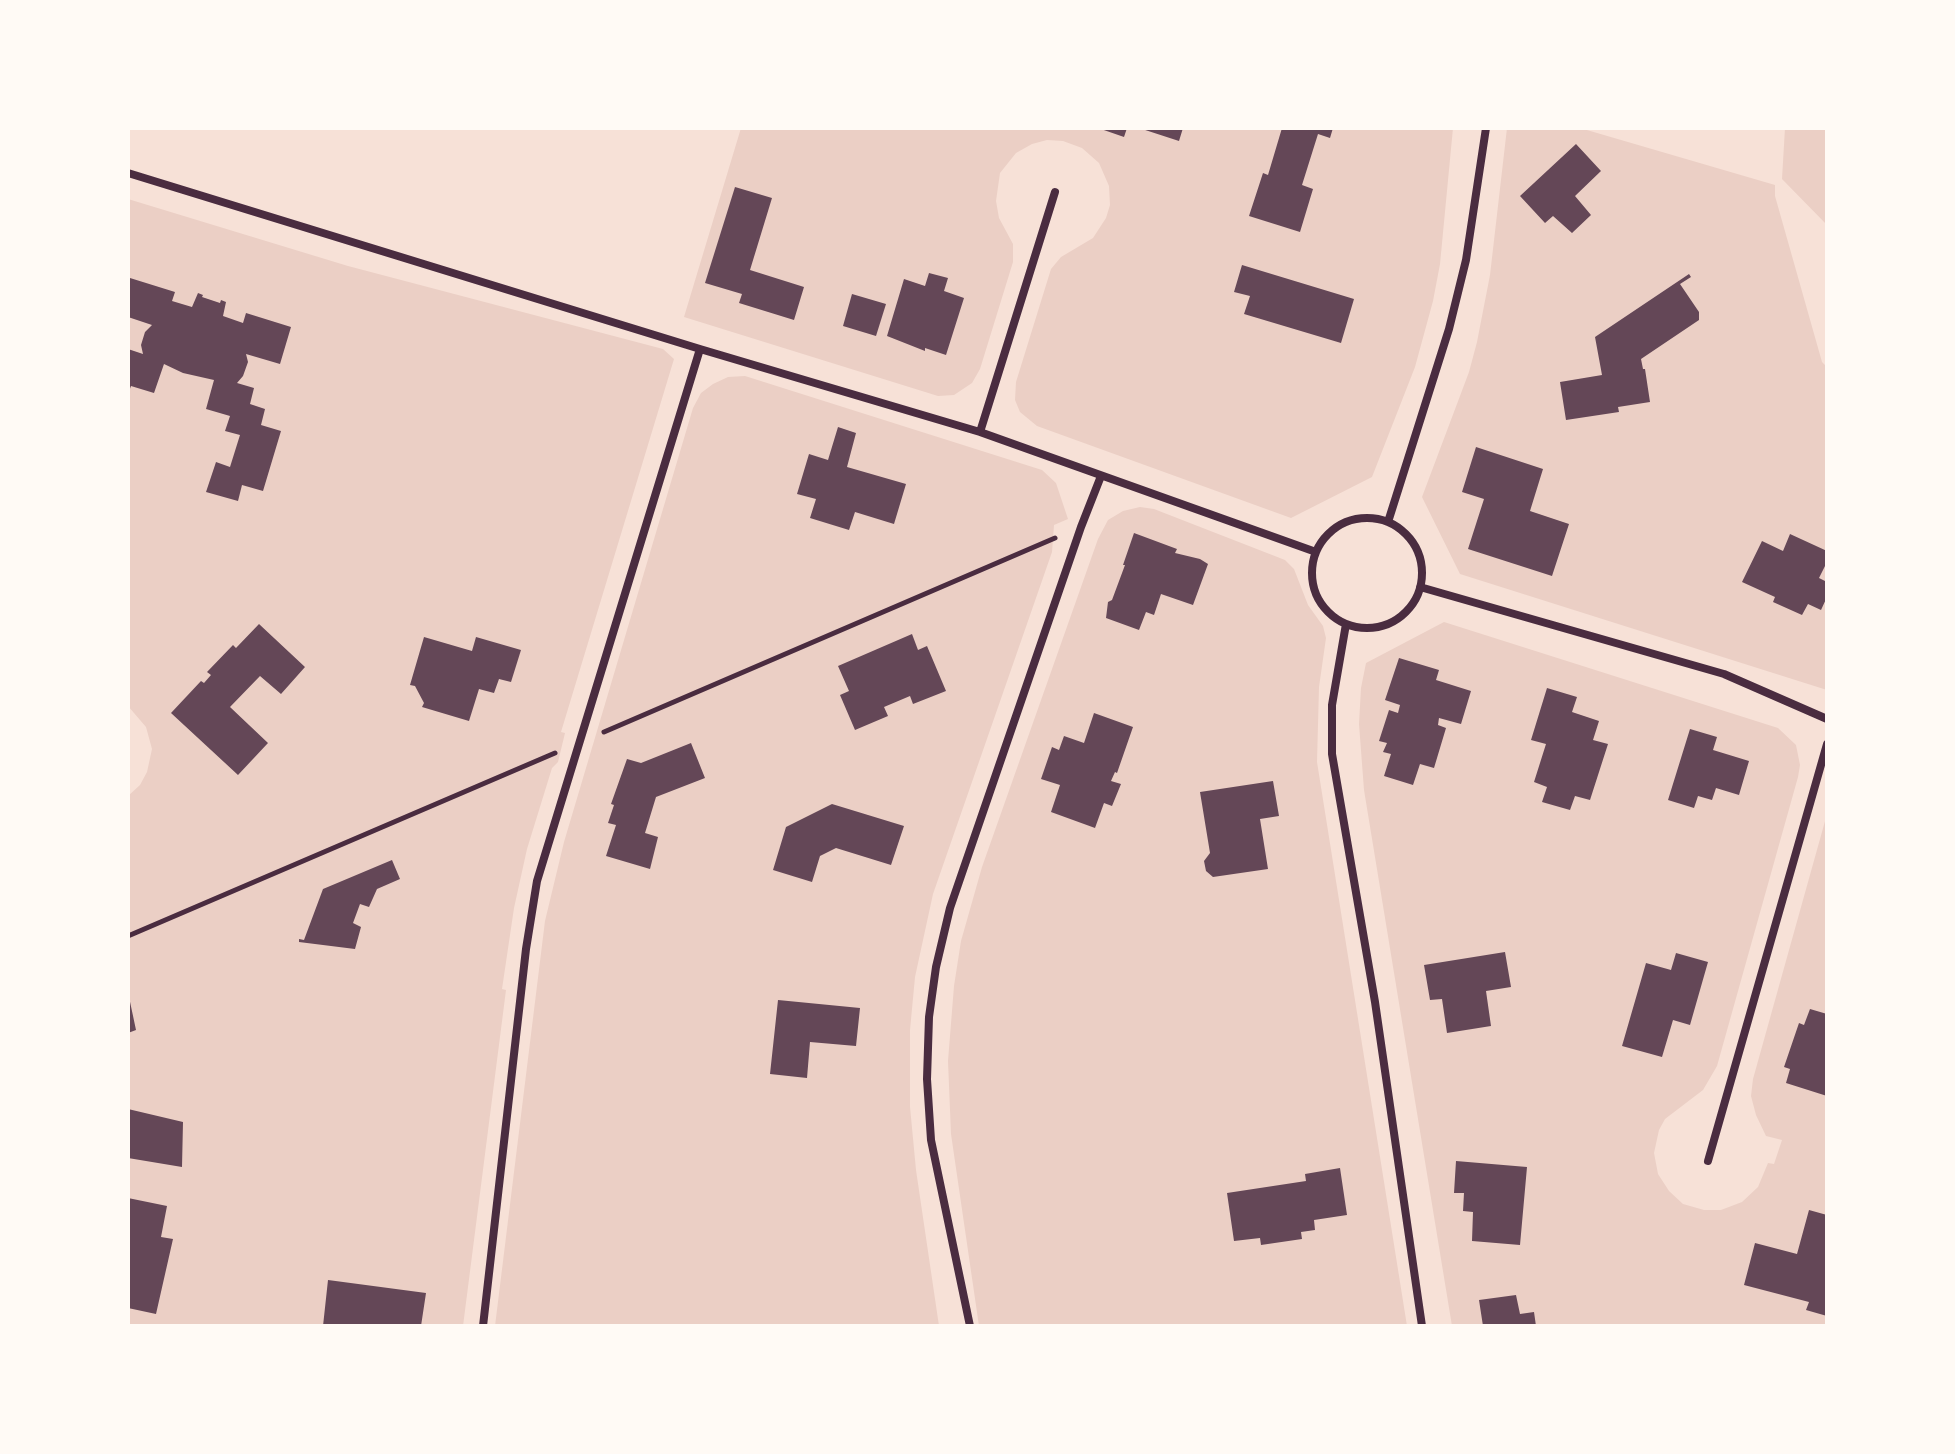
<!DOCTYPE html>
<html>
<head>
<meta charset="utf-8">
<style>
  body { margin:0 }
  #map { position:relative; width:1955px; height:1454px; overflow:hidden; background:#f7e1d7; font-family:Ubuntu,sans-serif }
  canvas { display:block }
  .frame { position:absolute; inset:0; border:130px solid #fffaf5; pointer-events:none }
</style>
</head>
<body>
<div id="map">
<canvas width="1955" height="1454"></canvas>
<div class="frame"></div>
</div>
<script>
const c = document.querySelector('canvas').getContext('2d');
c.lineJoin = 'round';
function fill(path, color) {
  c.fillStyle = color;
  c.fill(path, 'evenodd');
}
function poly(rows) {
  const path = new Path2D();
  for (const r of rows) {
    if (r.length === 3) {
      path.moveTo(r[0] + r[2], r[1]);
      path.arc(r[0], r[1], r[2], 0, 2 * Math.PI);
      continue;
    }
    path.moveTo(r[0], r[1]);
    for (let i = 2; i < r.length; i += 2) path.lineTo(r[i], r[i + 1]);
  }
  return path;
}
function strokePath(path, color, width, dash) {
  c.strokeStyle = color;
  c.lineWidth = width;
  c.lineCap = dash ? 'butt' : 'round';
  c.setLineDash(dash || []);
  c.stroke(path);
}
const green = poly([
  [741,128,1453,128,1440,264,1433,301,1415,367,1372,477,1291,518,1037,426,1020,412,1015,400,1016,382,1051,269,1061,257,1093,238,1106,218,1110,205,1109,186,1099,163,1082,148,1063,141,1047,140,1032,144,1016,153,1000,173,996,201,999,218,1013,244,1013,262,980,369,972,383,954,395,938,396,684,317],
  [1507,128,1580,128,1775,185,1775,196,1822,362,1827,367,1827,690,1460,574,1422,497,1469,372,1477,342,1490,275],
  [1785,128,1827,128,1827,225,1782,179],
  [128,199,348,266,663,349,674,359,561,732,565,733,558,762,552,768,527,849,514,908,502,989,506,990,463,1326,128,1326,128,796,140,785,147,772,152,749,146,727,128,706],
  [745,376,1042,470,1056,483,1068,519,1054,525,1052,552,933,894,915,977,910,1030,910,1107,916,1170,939,1326,495,1326,545,921,564,842,693,408,701,393,713,384,728,377],
  [1140,507,1154,509,1285,560,1294,569,1308,605,1323,626,1326,638,1319,687,1317,762,1407,1326,979,1326,951,1134,948,1061,954,986,961,941,982,867,1098,539,1108,520,1123,511],
  [1444,622,1778,728,1796,745,1800,765,1798,777,1717,1066,1703,1090,1665,1119,1659,1130,1654,1153,1658,1174,1669,1191,1683,1204,1704,1210,1721,1210,1742,1202,1758,1187,1768,1163,1774,1164,1782,1140,1766,1136,1756,1115,1751,1096,1753,1079,1827,814,1827,1326,1452,1326,1364,790,1359,724,1361,688,1366,663]
]);
const building = poly([
  [1098,128,1127,128,1124,137],
  [1139,128,1183,128,1179,141],
  [1282,128,1333,128,1330,138,1318,134,1302,185,1313,189,1300,232,1249,216,1263,173,1268,175],
  [1576,144,1601,171,1575,196,1591,215,1572,233,1553,216,1545,223,1520,196],
  [735,187,772,198,750,270,804,287,794,320,739,303,742,294,705,283],
  [1242,265,1354,299,1341,343,1244,314,1250,296,1234,292],
  [929,273,948,278,944,291,964,298,946,355,925,348,925,351,887,336,904,279,925,286],
  [1689,274,1691,277,1680,284,1699,312,1699,320,1641,359,1643,369,1645,369,1650,402,1618,407,1619,412,1566,420,1560,382,1602,375,1595,337],
  [130,278,175,292,172,301,192,307,198,293,203,295,202,297,220,303,221,300,226,302,223,316,243,323,246,313,291,327,280,364,246,354,248,362,243,376,237,383,254,388,250,404,265,409,261,425,281,431,263,491,242,485,238,501,206,492,216,462,230,467,240,435,225,431,230,416,206,409,214,380,183,373,164,364,154,393,131,386,128,394,128,349,143,354,141,345,145,332,152,325,128,317],
  [852,294,886,304,876,336,843,326],
  [838,427,856,433,847,467,906,484,894,524,855,512,849,530,810,518,816,499,797,494,809,454,828,460],
  [1476,447,1543,469,1530,511,1569,524,1552,576,1468,549,1484,499,1462,492],
  [1134,533,1177,549,1175,553,1200,559,1208,564,1193,605,1161,594,1154,615,1146,612,1139,630,1106,618,1108,602,1112,600,1125,565,1123,565],
  [1790,534,1827,551,1827,562,1819,578,1827,582,1827,597,1821,610,1808,604,1802,615,1773,602,1775,597,1742,582,1762,541,1783,551],
  [259,624,305,667,281,694,260,676,230,707,268,743,238,775,171,713,201,681,204,683,211,675,207,672,233,645,236,648],
  [912,634,918,650,927,646,946,691,913,704,910,696,884,707,888,716,855,730,840,695,849,691,838,666],
  [424,637,472,651,476,637,521,650,511,682,499,679,494,693,479,689,469,721,422,707,424,703,415,686,410,685],
  [1399,658,1439,670,1436,680,1471,691,1461,724,1439,718,1438,725,1446,728,1434,768,1420,764,1413,785,1384,776,1391,754,1383,752,1387,743,1379,741,1389,710,1398,713,1400,705,1385,700],
  [1547,688,1577,697,1572,712,1599,721,1593,740,1608,744,1590,800,1575,796,1570,810,1542,802,1547,787,1534,782,1546,744,1531,740],
  [1094,713,1133,727,1117,773,1115,772,1111,781,1121,784,1112,806,1104,803,1095,828,1051,812,1060,785,1041,779,1052,747,1059,750,1064,736,1084,743],
  [1690,729,1717,737,1713,750,1749,761,1739,795,1716,788,1712,800,1698,796,1694,808,1668,800],
  [691,743,705,778,656,797,645,833,658,837,650,869,606,856,616,825,608,823,614,805,611,804,627,759,641,763],
  [1273,781,1279,816,1260,819,1268,869,1213,877,1206,871,1204,861,1210,853,1200,792],
  [832,804,904,826,891,865,836,848,820,856,812,882,773,870,786,827],
  [392,860,400,879,377,889,369,907,360,904,353,923,361,927,355,949,299,942,299,939,304,940,323,889],
  [1505,952,1511,987,1486,991,1491,1026,1447,1033,1442,999,1430,1000,1424,965],
  [1676,953,1708,962,1690,1025,1673,1020,1662,1057,1622,1046,1646,963,1671,970],
  [129,997,136,1030,128,1033,128,998],
  [778,1000,860,1008,856,1046,810,1042,807,1078,770,1074],
  [1810,1009,1827,1014,1827,1096,1786,1083,1790,1069,1784,1067,1799,1023,1804,1025],
  [128,1109,183,1122,182,1167,128,1158],
  [1456,1161,1527,1167,1520,1245,1472,1241,1473,1212,1463,1211,1464,1193,1454,1193],
  [1340,1168,1347,1215,1314,1220,1315,1230,1301,1232,1302,1239,1261,1245,1260,1238,1234,1241,1227,1193,1306,1181,1305,1174],
  [128,1198,167,1206,161,1237,173,1239,156,1314,128,1308,128,1242,130,1232,128,1231],
  [1809,1210,1827,1215,1827,1316,1806,1310,1809,1302,1744,1285,1755,1243,1797,1254],
  [328,1280,426,1293,421,1326,323,1326],
  [1516,1295,1520,1314,1534,1312,1536,1326,1483,1326,1479,1300]
]);
const path = poly([
  [604,732,1055,538],
  [128,936,555,753]
]);
const minor = poly([
  [128,173,700,349,980,432,1316,552],
  [980,432,1055,192],
  [1367,573,55],
  [1388,522,1449,329,1466,260,1486,128],
  [1420,587,1724,674,1827,719],
  [1346,624,1332,705,1332,754,1375,1002,1422,1326],
  [1708,1161,1827,744],
  [483,1326,526,949,537,881,700,349],
  [970,1326,931,1140,927,1079,929,1017,936,967,950,908,1081,527,1101,476]
]);
fill(green, '#ebcfc5');
fill(building, '#644757');
strokePath(path, '#4a2c40', 5);
strokePath(minor, '#4a2c40', 8);
</script>
</body>
</html>
